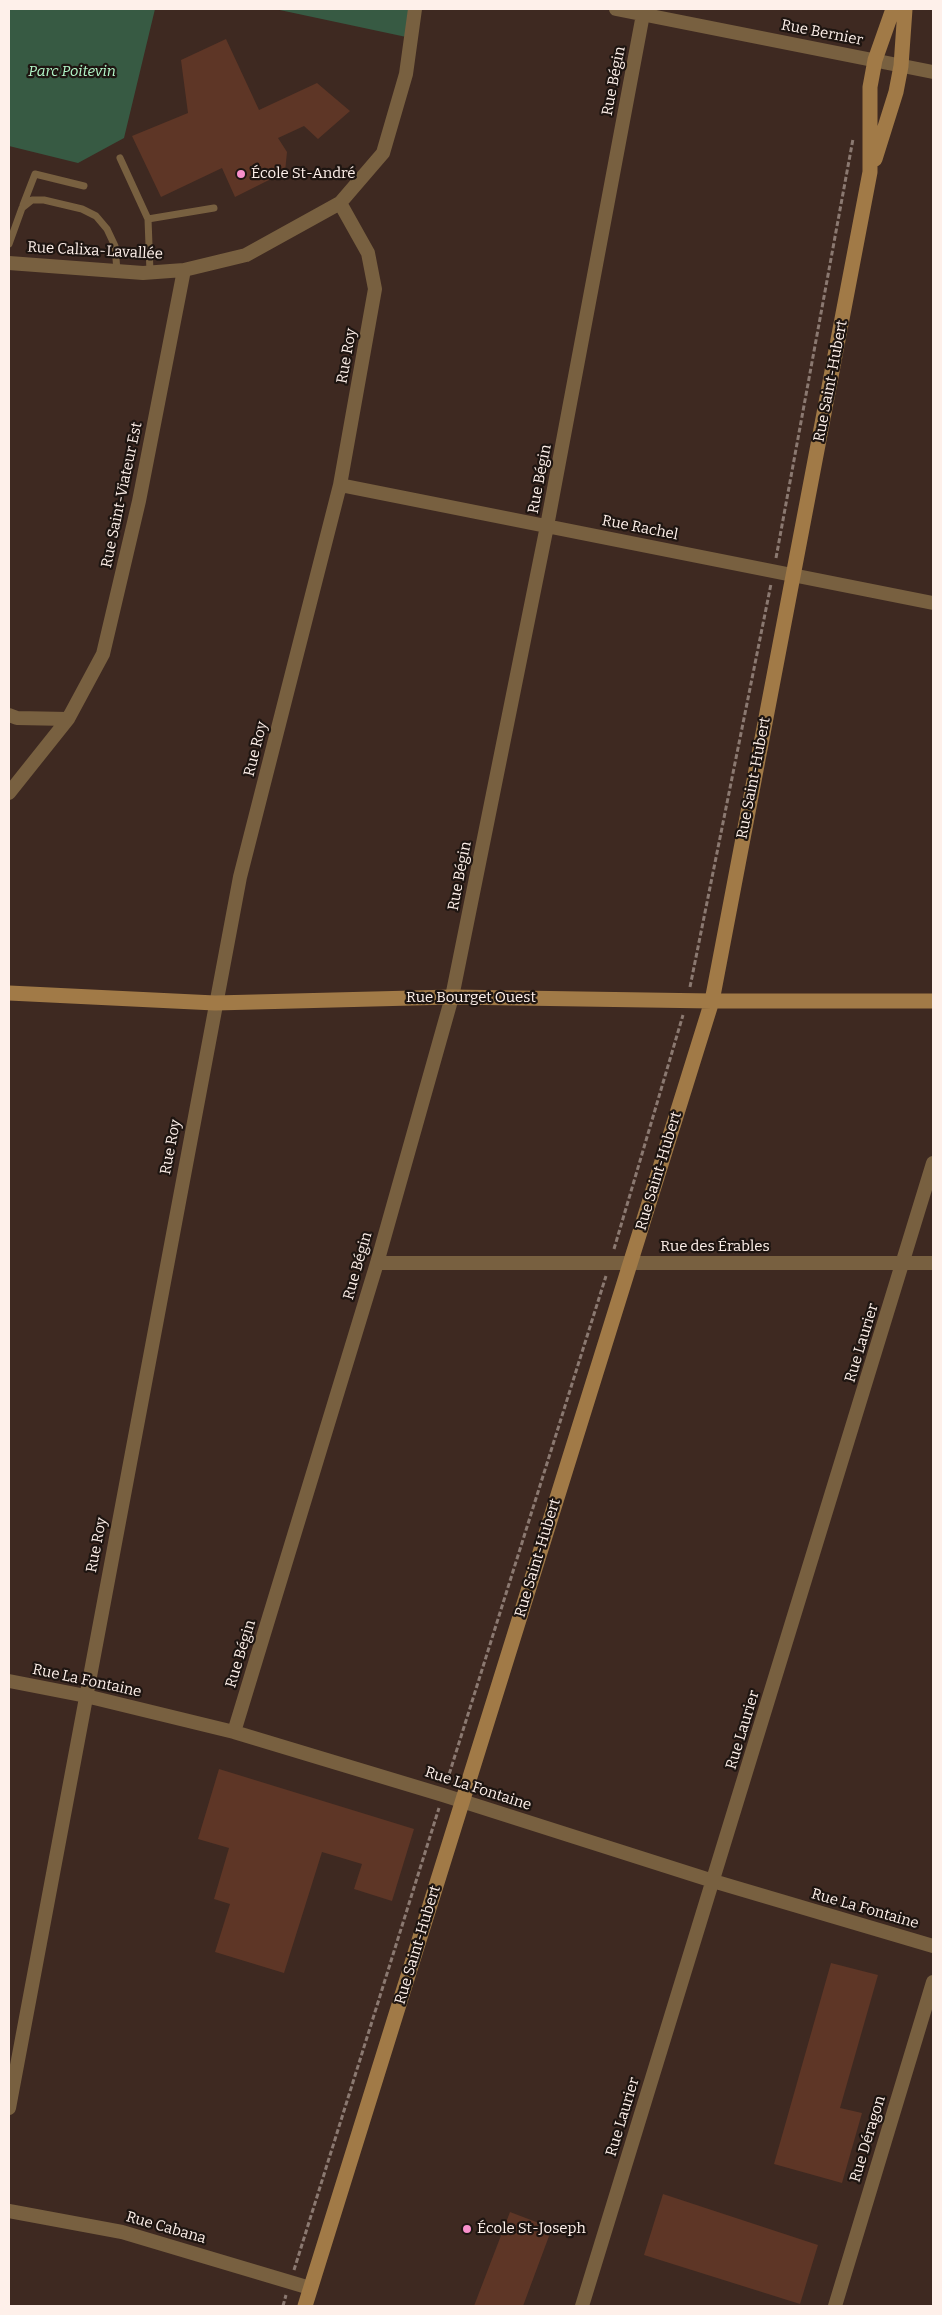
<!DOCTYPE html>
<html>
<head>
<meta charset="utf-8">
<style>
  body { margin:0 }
  #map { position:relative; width:942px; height:2315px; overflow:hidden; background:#3e2921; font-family:Bitter,serif }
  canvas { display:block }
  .frame { position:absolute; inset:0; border:10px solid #fef0ea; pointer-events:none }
</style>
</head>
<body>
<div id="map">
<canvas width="942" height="2315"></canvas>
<div class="frame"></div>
</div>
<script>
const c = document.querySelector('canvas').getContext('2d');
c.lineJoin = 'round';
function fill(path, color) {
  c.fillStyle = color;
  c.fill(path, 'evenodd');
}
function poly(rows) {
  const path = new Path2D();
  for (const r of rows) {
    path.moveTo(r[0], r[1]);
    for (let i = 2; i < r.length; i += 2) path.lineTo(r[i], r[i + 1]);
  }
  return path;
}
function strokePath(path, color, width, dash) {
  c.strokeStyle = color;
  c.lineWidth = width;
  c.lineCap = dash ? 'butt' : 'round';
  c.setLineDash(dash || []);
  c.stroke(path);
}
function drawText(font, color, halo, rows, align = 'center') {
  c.font = font + ' Bitter,serif';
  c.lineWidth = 4.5;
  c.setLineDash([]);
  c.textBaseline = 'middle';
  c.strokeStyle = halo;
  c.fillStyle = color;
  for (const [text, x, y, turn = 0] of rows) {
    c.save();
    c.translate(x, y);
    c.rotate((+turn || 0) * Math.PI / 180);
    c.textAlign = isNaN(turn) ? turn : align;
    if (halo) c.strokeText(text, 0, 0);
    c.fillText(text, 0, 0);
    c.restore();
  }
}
const green = poly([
  [9,9,155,9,124,138,78,163,9,146],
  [275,9,416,9,411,38]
]);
const building = poly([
  [226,39,259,110,317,83,350,111,318,139,304,126,278,138,287,152,285,172,235,197,222,168,161,197,132,136,188,113,181,60],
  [219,1769,414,1829,392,1901,354,1889,362,1864,322,1852,284,1973,215,1952,230,1904,214,1899,229,1848,198,1839],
  [831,1963,878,1975,840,2108,862,2113,842,2183,774,2164],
  [663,2194,818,2245,800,2304,644,2255],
  [510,2212,552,2228,523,2306,474,2306]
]);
const path = poly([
  [776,558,853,139],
  [690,987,771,584],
  [614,1249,683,1015],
  [447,1781,606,1276],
  [294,2270,439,1808],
  [283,2306,286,2295]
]);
const lane = poly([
  [120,158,148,219,150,272],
  [23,205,35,174,84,186],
  [148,219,214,208],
  [9,244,22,208,32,200,44,200,82,209,96,216,107,229,115,246,117,271]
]);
const street = poly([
  [616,9,933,72],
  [9,263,143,273,184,270,246,255,340,203,383,153,406,74,415,9],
  [340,485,933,603],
  [9,715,17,718,68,719],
  [9,793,68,719,103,654,139,501,184,270],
  [377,1263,933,1263],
  [9,1681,86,1696,234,1732,443,1795,713,1881,933,1946],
  [234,1732,377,1263,452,997,547,526,644,9],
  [9,2108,240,877,340,485,375,289,368,253,340,203],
  [9,2211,122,2232,310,2288],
  [582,2306,933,1163],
  [835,2306,933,1982]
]);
const secondary = poly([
  [875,159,896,92,901,66,905,9],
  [9,993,215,1003,452,997,712,1001,933,1001],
  [305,2306,712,1001,870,172,870,87,875,60,893,9]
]);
const markers = [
  [241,174,5,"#f890cb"],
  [467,2229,5,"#f890cb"]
];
const streetNames = [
  ["Rue Bernier",822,33,11],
  ["Rue Bégin",614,81,-79],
  ["Rue Calixa-Lavallée",95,251,3],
  ["Rue Roy",347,356,-80],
  ["Rue Saint-Hubert",831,381,-79],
  ["Rue Bégin",540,479,-79],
  ["Rue Saint-Viateur Est",122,495,-78],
  ["Rue Rachel",640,528,11],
  ["Rue Roy",256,749,-76],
  ["Rue Saint-Hubert",754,778,-79],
  ["Rue Bégin",460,876,-79],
  ["Rue Bourget Ouest",471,998],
  ["Rue Roy",171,1147,-79],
  ["Rue Saint-Hubert",659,1171,-73],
  ["Rue des Érables",715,1247],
  ["Rue Bégin",358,1266,-74],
  ["Rue Laurier",862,1343,-73],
  ["Rue Roy",97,1545,-79],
  ["Rue Saint-Hubert",538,1558,-73],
  ["Rue Bégin",241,1654,-73],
  ["Rue La Fontaine",87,1681,12],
  ["Rue Laurier",743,1730,-73],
  ["Rue La Fontaine",478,1789,18],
  ["Rue La Fontaine",865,1909,16],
  ["Rue Saint-Hubert",418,1945,-73],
  ["Rue Laurier",623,2117,-73],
  ["Rue Déragon",868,2139,-73],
  ["Rue Cabana",166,2228,16]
];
const parkNames = [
  ["Parc Poitevin",72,72]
];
const poiNames = [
  ["École St-André",251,174],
  ["École St-Joseph",477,2229]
];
fill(green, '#375a43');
fill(building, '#5e3626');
strokePath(path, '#8b7971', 3, [5, 2.5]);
strokePath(lane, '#786040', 7);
strokePath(street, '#786040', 14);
strokePath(secondary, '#a17a47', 15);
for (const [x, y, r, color] of markers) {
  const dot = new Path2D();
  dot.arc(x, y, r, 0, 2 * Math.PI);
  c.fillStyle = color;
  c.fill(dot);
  strokePath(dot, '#1e1511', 2);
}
drawText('15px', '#fef0ea', '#1e1511', streetNames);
drawText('italic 15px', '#b2f6c8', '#1e1511', parkNames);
drawText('15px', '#fef0ea', '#1e1511', poiNames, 'left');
</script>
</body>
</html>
